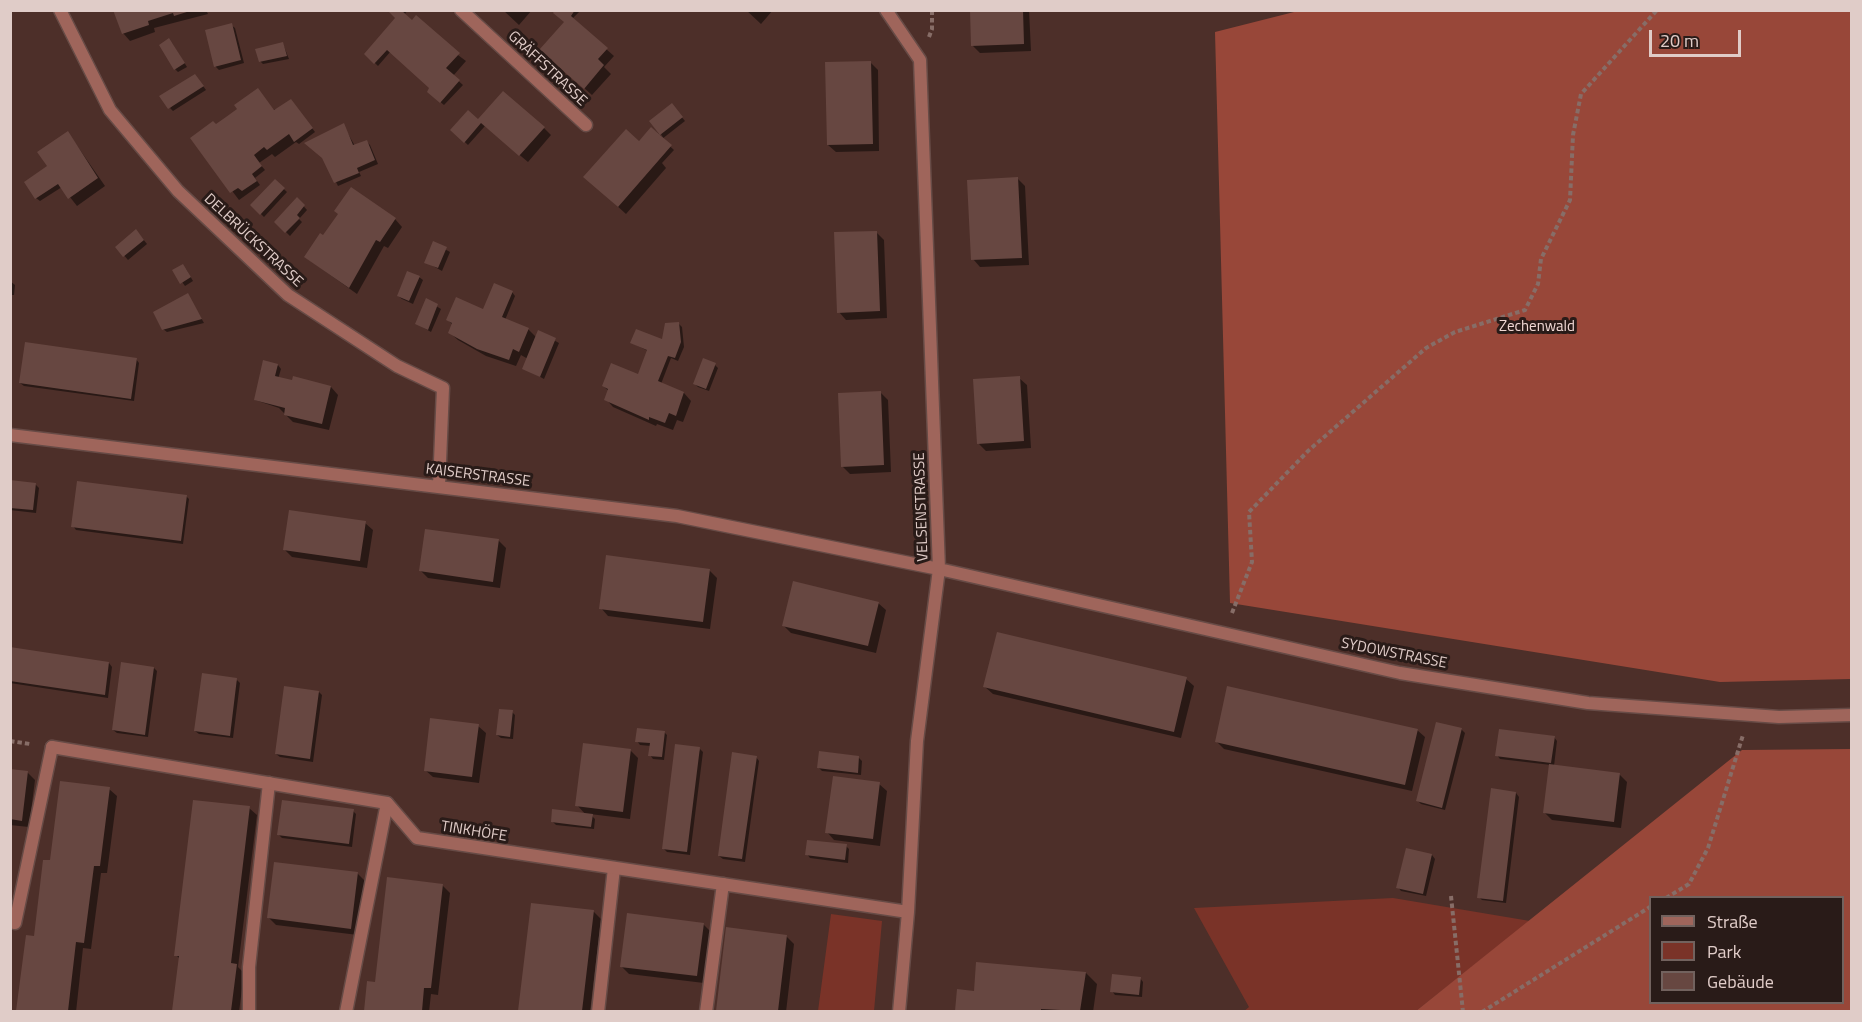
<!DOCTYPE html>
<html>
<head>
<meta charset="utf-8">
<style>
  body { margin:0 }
  #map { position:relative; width:1862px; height:1022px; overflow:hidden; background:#4d2f29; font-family:"Titillium Web",sans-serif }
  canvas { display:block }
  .frame { position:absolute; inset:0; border:12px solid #e0ccc8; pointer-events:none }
  .legend { position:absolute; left:1649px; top:896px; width:195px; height:108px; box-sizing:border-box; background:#291b18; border:2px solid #72625e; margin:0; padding:8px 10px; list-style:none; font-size:18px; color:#e0ccc8 }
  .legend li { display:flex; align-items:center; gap:12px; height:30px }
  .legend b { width:30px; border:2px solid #72625e }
  .scale { position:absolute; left:1649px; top:30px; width:92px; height:27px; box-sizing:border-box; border:3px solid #e0ccc8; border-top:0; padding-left:8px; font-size:18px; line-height:21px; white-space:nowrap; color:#e0ccc8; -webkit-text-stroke:4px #291b18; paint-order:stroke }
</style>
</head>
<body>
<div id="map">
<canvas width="1862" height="1022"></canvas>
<div class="frame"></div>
<ul class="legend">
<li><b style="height:8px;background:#9f655b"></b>Straße</li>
<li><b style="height:16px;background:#7a3328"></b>Park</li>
<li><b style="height:16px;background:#674741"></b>Gebäude</li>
</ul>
<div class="scale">20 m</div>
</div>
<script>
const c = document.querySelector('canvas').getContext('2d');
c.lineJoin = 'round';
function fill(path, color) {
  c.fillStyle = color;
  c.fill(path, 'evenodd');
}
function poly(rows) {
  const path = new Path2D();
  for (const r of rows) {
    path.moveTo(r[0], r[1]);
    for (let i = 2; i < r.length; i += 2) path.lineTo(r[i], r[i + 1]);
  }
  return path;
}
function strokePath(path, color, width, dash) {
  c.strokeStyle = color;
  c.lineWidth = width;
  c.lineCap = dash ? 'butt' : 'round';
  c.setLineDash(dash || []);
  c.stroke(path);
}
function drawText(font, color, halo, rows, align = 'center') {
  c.font = font + ' "Titillium Web",sans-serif';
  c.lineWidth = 6;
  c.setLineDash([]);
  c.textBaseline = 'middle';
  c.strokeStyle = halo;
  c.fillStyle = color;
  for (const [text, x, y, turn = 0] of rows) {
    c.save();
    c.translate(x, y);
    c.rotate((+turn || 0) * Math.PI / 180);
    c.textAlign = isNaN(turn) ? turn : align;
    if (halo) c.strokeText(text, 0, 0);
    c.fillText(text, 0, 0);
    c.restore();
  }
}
const green = poly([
  [1393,898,1530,921,1416,1011,1243,1012,1249,1007,1194,908],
  [831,914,882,921,874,1011,818,1011]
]);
const forest = poly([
  [1298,11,1851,11,1851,679,1720,682,1230,603,1215,32],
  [1851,749,1851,1011,1416,1011,1742,750],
  [1650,898,1842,898,1842,1002,1650,1002]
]);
const shadow = poly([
  [115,10,206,10,208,14,154,28,155,32,130,41,123,33],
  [389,10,408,10,404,15,466,61,453,76,463,85,444,105,432,95,431,88,391,51,378,66,366,54,397,18],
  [503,10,532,10,519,25],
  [557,10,581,10,572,19,614,56,604,67,611,74,592,95,549,57,565,22],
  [746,10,773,10,761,24],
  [971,10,1029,10,1031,51,980,53,973,46],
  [231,25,235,28,244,63,219,70,216,67,207,31],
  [172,43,187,67,178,72,175,69],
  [283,44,289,59,263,64,260,61],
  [870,62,878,70,879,151,836,152,828,145],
  [198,79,206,90,173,111,170,108],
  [294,104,315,132,299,144,296,142,275,157,272,154,259,163,265,170,255,178,260,185,239,200,192,138,216,126],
  [675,109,685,121,662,139,674,150,662,163,666,168,626,214,593,184,652,129,663,137,652,121],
  [478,122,544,128,551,135,528,162,485,126,468,145,452,130],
  [343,125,355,146,366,141,370,145,378,164,359,172,361,176,338,186,324,158],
  [71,137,105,186,77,206,62,187,40,201,36,198,49,167],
  [1018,179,1025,186,1029,265,980,267,973,259],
  [275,181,287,192,264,217,252,205],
  [297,199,307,210,299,219,302,222,290,236,276,222],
  [395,219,402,227,388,248,384,246,357,294,305,257,324,237],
  [876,232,884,240,887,318,846,320,839,312],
  [139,234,147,244,128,260,117,247],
  [434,243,450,252,442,271,426,262],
  [186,269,193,281,185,286,174,271],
  [419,277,423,280,413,304,402,299,398,296],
  [10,281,15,285,14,295,10,295],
  [512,292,515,296,505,320,528,329,537,338,539,332,559,343,544,379,524,368,528,359,521,355,516,366,486,356,458,340,450,333,453,325,448,320,484,310],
  [188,295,204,323,167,332,163,329],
  [426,300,441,309,431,332,417,324],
  [679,324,682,327,684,347,678,361,671,358,661,384,684,393,691,401,683,422,677,420,673,430,657,424,656,426,613,407,606,399,609,391,603,386,639,376,648,351,632,343,664,341],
  [136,359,139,363,134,401,24,386,20,383],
  [278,365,281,369,278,379,331,387,338,395,329,430,293,422,279,408,255,400],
  [715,365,718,368,709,391,698,387,695,384],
  [1019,378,1027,385,1031,448,986,451,979,444],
  [881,393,888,400,891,472,850,474,842,466],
  [10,481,35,484,39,488,36,513,10,510],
  [186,496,189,499,183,544,76,530,73,526],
  [365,523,373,530,367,568,292,557,285,550],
  [498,540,506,548,500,588,428,578,421,571],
  [709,570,717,578,710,629,608,616,601,608],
  [878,603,886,610,876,653,791,633,784,626],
  [10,649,109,663,112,667,108,698,10,683],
  [154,668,157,671,148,737,117,733,113,730],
  [1186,679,1194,686,1181,738,993,694,985,687],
  [237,680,240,683,233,738,199,734,195,731],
  [319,692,322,695,313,762,280,757,276,754],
  [512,712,515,715,513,739,501,738,497,735],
  [478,726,486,733,479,783,433,777,425,770],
  [1461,729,1465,733,1445,810,1421,804,1418,801],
  [1417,730,1425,737,1412,791,1224,749,1216,741],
  [664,732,667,735,664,760,653,759,650,755,651,746,640,745,637,741],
  [1554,737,1557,741,1554,766,1619,774,1627,782,1621,828,1552,820,1545,813,1551,765,1500,759,1497,755],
  [700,749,703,752,690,855,667,852,663,848],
  [630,750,638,758,630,819,590,814,595,819,594,829,556,825,552,821,586,815,577,805],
  [756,757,759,761,745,862,723,859,719,856],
  [859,758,862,761,861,775,822,771,818,767],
  [10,770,27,772,35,780,29,827,10,825],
  [879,784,887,791,880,846,834,840,827,832],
  [109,789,117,796,107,873,101,873,91,949,83,948,76,1012,18,1012,27,937,35,938,51,862],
  [1516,793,1519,797,1506,903,1482,900,1479,897],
  [249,808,257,815,238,967,244,973,239,1012,173,1012,180,959,176,955],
  [353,811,356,814,352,847,282,838,279,835],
  [846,846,849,849,848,863,810,858,807,854],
  [1432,855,1435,859,1426,896,1401,891,1398,887],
  [357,873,365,881,358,935,276,925,268,917],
  [442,885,450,893,438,995,431,994,429,1012,365,1012,369,983,376,984],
  [532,904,594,912,601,919,590,1012,519,1012],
  [703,924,711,932,704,983,629,974,621,966],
  [727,929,786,936,794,944,786,1012,717,1012],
  [1086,973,1097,984,1093,1012,956,1012,958,990,975,992],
  [1140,978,1143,982,1142,997,1115,995,1112,991]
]);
const building = poly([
  [113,10,190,10,190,11,174,16,173,13,148,21,149,25,122,34],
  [387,10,401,10,412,20,416,15,460,53,446,68,460,80,440,103,427,92,429,88,387,50,374,64,364,54,395,18],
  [555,10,575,10,571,16,608,48,598,59,604,65,584,89,539,50,564,22,553,13],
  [970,10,1023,10,1024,44,971,46],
  [232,23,241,60,214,67,205,30],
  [169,38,185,63,174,70,159,45],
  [283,42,287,56,259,62,255,49],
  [871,61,873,144,827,145,825,62],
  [195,74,204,86,168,109,159,96],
  [258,88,274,110,291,99,313,128,294,142,289,134,267,150,264,147,254,155,262,166,252,174,257,181,242,191,238,188,230,193,190,138,213,121,216,124,226,117,237,109,234,105],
  [503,91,545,127,519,156,481,123,464,143,450,130,468,110,478,119],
  [672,103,683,117,660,135,672,145,618,207,583,177,626,129,639,141,651,127,660,135,649,121],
  [344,123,353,145,367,140,375,160,357,168,359,173,334,183,322,158,304,143],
  [68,131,98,178,68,199,58,184,35,199,24,182,47,166,37,152],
  [1018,177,1022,258,971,260,967,180],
  [275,179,285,188,260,215,250,205],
  [351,187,396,218,380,242,376,240,349,288,304,257,320,233,323,235,338,214,334,211],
  [297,197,305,205,297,215,300,218,285,233,274,222],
  [136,229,144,240,123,257,115,247],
  [877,231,880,311,837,313,834,232],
  [433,241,447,247,438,268,424,263],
  [183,264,191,277,180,284,172,270],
  [407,271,420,276,409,301,397,296],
  [494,283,513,291,502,317,529,328,519,352,513,349,509,360,477,349,448,333,452,323,446,320,456,297,483,309],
  [188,293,202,319,162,330,153,312],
  [426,298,438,304,428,330,415,324],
  [679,322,681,342,675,358,668,356,658,381,684,392,676,416,669,413,665,423,649,417,649,420,604,400,608,389,602,386,611,363,638,374,647,350,630,343,636,329,662,339,665,323],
  [538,330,556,338,540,377,522,369],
  [25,342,137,358,131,399,19,383],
  [703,358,716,363,706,389,693,384],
  [263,360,278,364,275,376,292,380,293,376,331,386,322,424,284,415,285,408,254,400],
  [1020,376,1024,441,977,444,973,379],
  [881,391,884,465,841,467,838,393],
  [10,480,36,483,33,510,10,508],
  [77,481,187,495,181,541,71,527],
  [289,510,366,521,360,561,283,550],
  [425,529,499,539,493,582,419,571],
  [606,555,710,569,703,622,599,609],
  [793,581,879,602,868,646,782,626],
  [997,632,1187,677,1174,732,983,687],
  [10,647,109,662,105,695,10,681],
  [121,662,154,667,145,735,112,730],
  [202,673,237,678,230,736,194,731],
  [284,686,319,691,310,759,275,754],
  [1227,686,1418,729,1405,785,1215,742],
  [499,709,513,710,510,737,496,735],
  [430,718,479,724,472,777,424,771],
  [1436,722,1462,728,1442,808,1416,801],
  [637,728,665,731,662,757,648,756,650,743,635,742],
  [1499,729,1555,736,1551,763,1495,756],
  [583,743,631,749,623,812,575,806],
  [675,744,700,747,687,852,662,849],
  [819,751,859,756,858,773,817,768],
  [732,752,757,756,742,859,718,856],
  [1549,764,1620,773,1614,822,1543,813],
  [10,769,28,771,22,821,10,819],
  [833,776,880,782,873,839,825,833],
  [60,781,110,787,100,866,94,866,84,943,76,942,68,1011,16,1011,26,935,34,936,43,860,50,860],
  [1491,788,1516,792,1503,901,1477,898],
  [193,800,250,806,231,963,237,964,231,1011,172,1011,179,956,174,956],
  [282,800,354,809,349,844,277,835],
  [552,809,593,814,591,827,551,822],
  [807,840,847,844,845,860,805,855],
  [1406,848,1432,854,1423,894,1396,888],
  [274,862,358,872,351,929,267,918],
  [387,877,443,884,431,988,424,988,422,1011,364,1011,367,981,375,982],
  [531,903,594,910,582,1011,518,1011],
  [627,913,704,923,697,976,620,967],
  [726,927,787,935,778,1011,716,1011],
  [976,962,1086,972,1080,1011,1041,1009,1041,1011,955,1011,957,989,974,991],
  [1112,974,1141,977,1139,995,1110,992]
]);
const path = poly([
  [929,37,932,29,932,10],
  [1232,613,1252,562,1249,512,1308,451,1426,348,1455,332,1525,310,1538,284,1541,259,1570,200,1573,135,1581,94,1657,10],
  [10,741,30,744],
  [1451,896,1463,1012],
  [1666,898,1689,884,1708,848,1743,735],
  [1482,1012,1650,907]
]);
const lane = poly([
  [10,922,15,923,52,747],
  [249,1012,249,967,269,783],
  [346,1012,387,803],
  [598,1012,614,868],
  [706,1012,723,884]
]);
const street = poly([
  [60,10,110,110,178,191,288,295,397,366,443,388,439,486],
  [461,10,586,125],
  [886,10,920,60,939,569,917,741,908,912,899,1012],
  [10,435,677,516,939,569,1400,673,1588,703,1779,717,1852,715],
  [52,747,387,803,417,838,908,912]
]);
const streetNames = [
  ["GRÄFFSTRASSE",547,69,43],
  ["DELBRÜCKSTRASSE",253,241,43],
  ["KAISERSTRASSE",478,476,7],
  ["VELSENSTRASSE",922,507,-92],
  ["SYDOWSTRASSE",1394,654,11],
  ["TINKHÖFE",474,832,9]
];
const parkNames = [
  ["Zechenwald",1537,327]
];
fill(green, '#7a3328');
fill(forest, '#984739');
fill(shadow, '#0007');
fill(building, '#674741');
strokePath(lane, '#674b46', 15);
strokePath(street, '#674b46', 15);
strokePath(path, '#876d67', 4, [4.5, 3]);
strokePath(lane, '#9f655b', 12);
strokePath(street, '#9f655b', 12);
drawText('15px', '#e0ccc8', '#291b18', streetNames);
drawText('15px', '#f1d8d4', '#291b18', parkNames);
</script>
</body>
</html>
